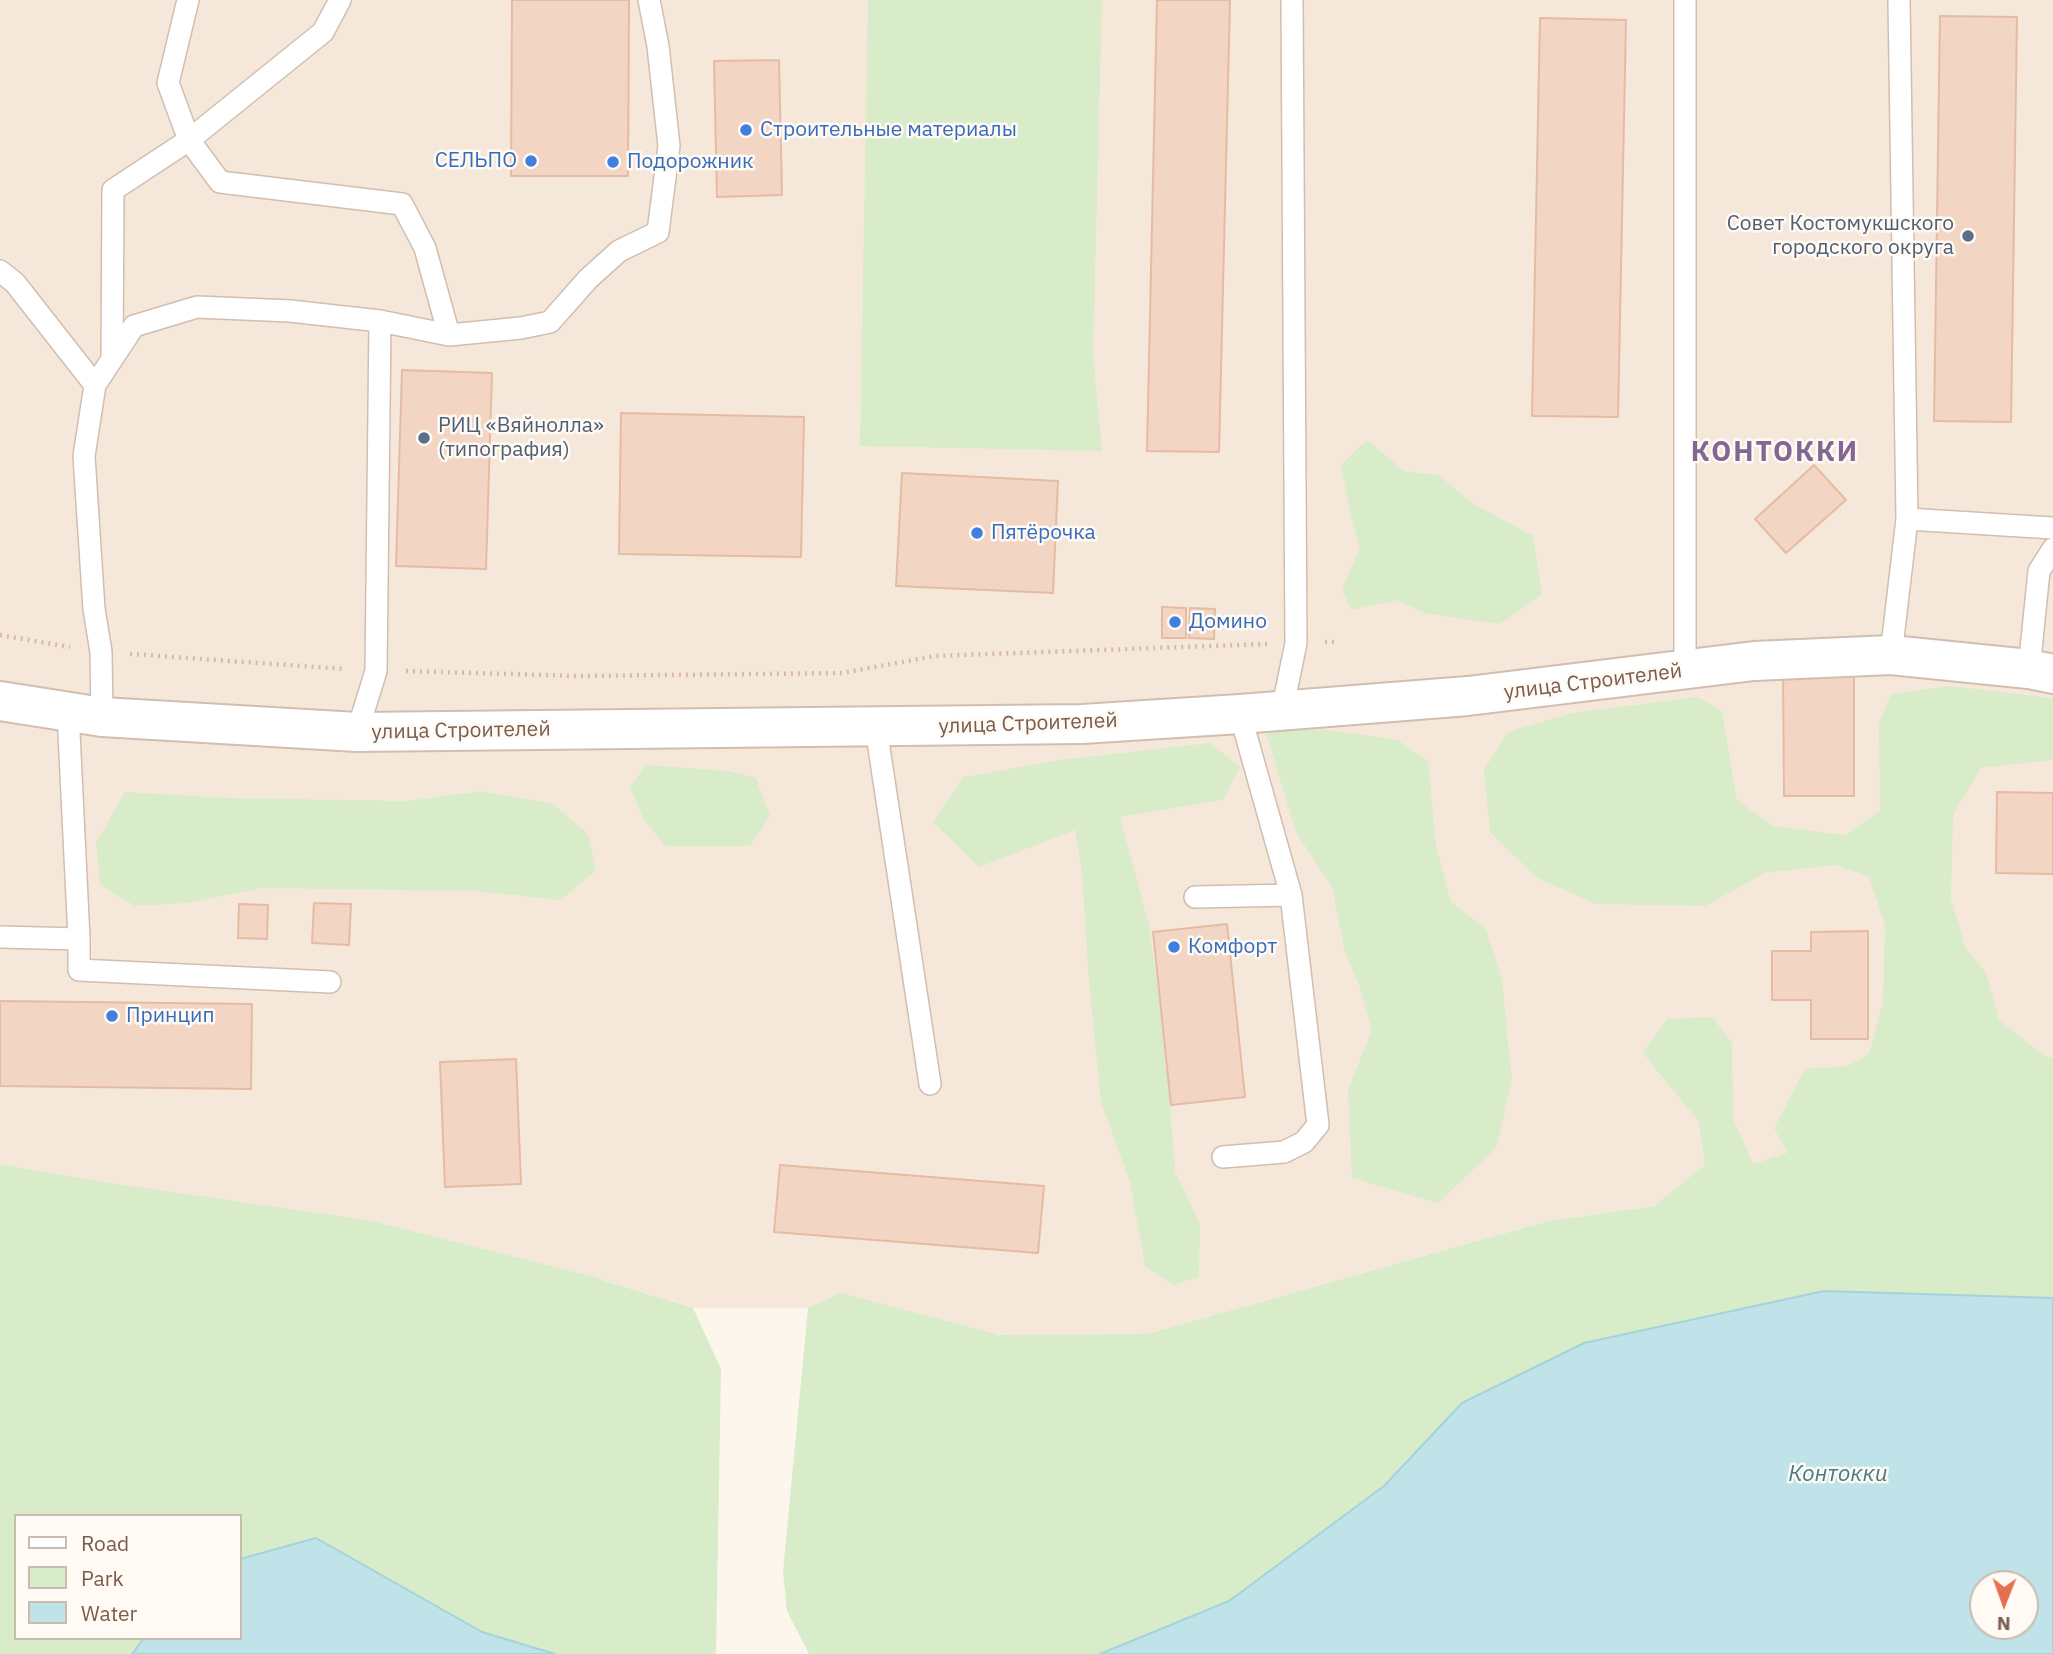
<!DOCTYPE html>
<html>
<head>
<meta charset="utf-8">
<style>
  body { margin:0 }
  #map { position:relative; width:2053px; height:1654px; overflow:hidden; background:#fdf6ec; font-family:"IBM Plex Sans",sans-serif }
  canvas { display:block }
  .legend { position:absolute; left:14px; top:1514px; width:228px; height:126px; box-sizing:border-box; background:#fffaf3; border:2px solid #cabbb1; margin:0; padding:9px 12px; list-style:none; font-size:21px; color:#7a5c4d }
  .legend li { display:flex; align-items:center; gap:14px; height:35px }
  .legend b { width:35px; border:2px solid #cabbb1 }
  .north { position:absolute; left:1969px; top:1570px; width:70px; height:70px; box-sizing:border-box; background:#fffaf3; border:2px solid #cabbb1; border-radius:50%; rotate:181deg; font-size:19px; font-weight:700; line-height:28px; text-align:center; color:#7a5c4d }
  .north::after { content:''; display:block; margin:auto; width:24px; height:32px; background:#e76f51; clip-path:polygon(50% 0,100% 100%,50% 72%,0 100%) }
</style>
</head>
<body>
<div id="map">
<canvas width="2053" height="1654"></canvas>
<ul class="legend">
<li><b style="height:9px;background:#fff"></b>Road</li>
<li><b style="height:19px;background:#d8ecc9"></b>Park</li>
<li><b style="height:19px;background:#bfe3e8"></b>Water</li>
</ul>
<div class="north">N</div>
</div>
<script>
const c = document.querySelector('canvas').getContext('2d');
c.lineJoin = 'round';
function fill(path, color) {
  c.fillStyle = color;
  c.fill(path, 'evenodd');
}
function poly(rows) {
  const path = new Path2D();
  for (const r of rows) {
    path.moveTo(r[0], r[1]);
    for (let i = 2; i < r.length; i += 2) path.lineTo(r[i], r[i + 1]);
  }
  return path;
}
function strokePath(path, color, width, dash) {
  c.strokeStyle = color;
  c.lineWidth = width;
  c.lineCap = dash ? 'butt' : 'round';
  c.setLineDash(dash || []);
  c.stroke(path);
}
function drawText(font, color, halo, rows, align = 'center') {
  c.font = font + ' "IBM Plex Sans",sans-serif';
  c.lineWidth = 5;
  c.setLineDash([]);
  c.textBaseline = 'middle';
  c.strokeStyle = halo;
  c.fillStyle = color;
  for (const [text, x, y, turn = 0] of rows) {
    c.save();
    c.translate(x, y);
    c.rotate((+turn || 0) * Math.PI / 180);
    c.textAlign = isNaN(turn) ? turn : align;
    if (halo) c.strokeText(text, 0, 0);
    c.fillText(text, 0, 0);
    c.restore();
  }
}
const residential = poly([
  [0,0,2053,0,2053,1102,1654,1206,1548,1221,1147,1334,1083,1345,877,1319,808,1308,693,1308,614,1283,373,1221,308,1227,0,1170]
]);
const green = poly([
  [868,0,1102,0,1093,356,1102,451,860,446],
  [1367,440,1404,471,1439,475,1470,502,1533,536,1542,594,1500,624,1427,614,1397,600,1351,610,1342,589,1360,548,1349,507,1341,465],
  [1950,686,2053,698,2053,760,1981,768,1953,815,1951,899,1966,949,1986,973,1999,1020,2046,1057,2053,1057,2053,1298,1824,1291,1462,1403,1384,1486,1229,1601,1100,1654,809,1654,787,1611,783,1572,808,1308,841,1293,1000,1335,1147,1334,1548,1221,1654,1206,1705,1165,1699,1122,1643,1053,1667,1019,1712,1017,1732,1043,1733,1118,1753,1164,1787,1153,1774,1128,1805,1069,1848,1066,1869,1054,1883,1002,1885,925,1869,877,1835,865,1765,873,1705,906,1596,904,1537,878,1490,832,1484,770,1508,732,1572,713,1697,697,1722,711,1737,800,1773,826,1845,835,1880,811,1879,723,1891,694],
  [1265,729,1328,730,1398,740,1428,762,1436,846,1451,902,1486,929,1502,980,1512,1081,1496,1148,1438,1203,1352,1178,1348,1090,1372,1030,1359,985,1345,952,1332,887,1296,832],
  [1210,743,1240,767,1223,800,1120,817,1149,925,1165,1037,1175,1171,1200,1225,1199,1277,1173,1285,1145,1266,1130,1182,1101,1102,1089,982,1082,872,1075,830,979,867,933,822,964,777,1060,760],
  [646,765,728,771,756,778,770,816,750,846,665,846,643,818,630,787],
  [481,791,553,804,588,834,596,870,561,900,474,891,262,888,186,903,135,906,100,885,96,843,125,792,228,798,408,801],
  [0,1164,103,1182,373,1221,590,1276,693,1308,721,1369,716,1654,555,1654,482,1632,316,1538,240,1559,240,1516,16,1516,16,1638,144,1638,132,1654,0,1654]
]);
const water = poly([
  [1824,1291,2053,1298,2053,1654,1100,1654,1229,1601,1384,1486,1462,1403,1584,1343,1824,1291],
  [1983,1584,2025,1584,2025,1626,1983,1626,1983,1584],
  [316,1538,482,1632,555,1654,132,1654,144,1638,240,1638,240,1559,316,1538]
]);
const building = poly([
  [512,0,629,0,628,176,511,176,512,0],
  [1157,0,1230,0,1219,452,1147,451,1157,0],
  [1940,16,2017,17,2011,422,1934,421,1940,16],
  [1540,18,1626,20,1618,417,1532,416,1540,18],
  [779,60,782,195,717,197,714,61,779,60],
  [402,370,492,373,486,569,396,566,402,370],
  [621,413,804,417,801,557,619,554,621,413],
  [1814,465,1846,500,1786,553,1755,519,1814,465],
  [902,473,1058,481,1053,593,896,586,902,473],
  [1162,607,1186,608,1186,638,1162,638,1162,607],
  [1190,608,1215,609,1214,639,1189,638,1190,608],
  [1783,673,1854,673,1854,796,1784,796,1783,673],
  [1997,792,2053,793,2053,874,1996,873,1997,792],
  [314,903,351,904,349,945,312,943,314,903],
  [239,904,268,905,267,939,238,938,239,904],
  [1227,924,1245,1097,1171,1105,1153,932,1227,924],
  [1868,931,1868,1039,1811,1039,1811,1000,1772,1000,1772,951,1811,951,1811,932,1868,931],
  [0,1001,252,1004,251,1089,0,1086,0,1001],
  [516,1059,521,1184,445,1187,440,1062,516,1059],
  [780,1165,1044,1186,1038,1253,774,1232,780,1165]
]);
const path = poly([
  [0,635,70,647],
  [1325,642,1338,642],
  [130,654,345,669],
  [406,671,578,676,842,673,935,656,1267,644]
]);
const service = poly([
  [188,0,168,83,189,140,220,182,402,204,425,248,449,335],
  [0,271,15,283,95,385],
  [112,359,113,190,189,140,323,32,340,0],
  [1907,519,2053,528],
  [1891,655,1907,519,1899,0],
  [2029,669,2039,571,2053,549],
  [1685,671,1685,0],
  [1282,711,1296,643,1292,0],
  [102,717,101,652,94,609,84,456,95,385,134,326,197,307,290,311,380,321,449,335,521,328,550,322,588,279,619,251,658,232,669,146,658,46,649,0],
  [876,728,930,1084],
  [357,732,376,671,380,321],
  [1195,897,1291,895,1240,714],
  [0,937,79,939,68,712],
  [79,939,79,970,330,982],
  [1223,1157,1284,1152,1304,1142,1318,1125,1291,895]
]);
const minor = poly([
  [1891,655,2029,669,2053,674]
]);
const tertiary = poly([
  [0,701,102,717,357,732,1082,724,1240,714,1468,696,1754,661,1891,655]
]);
const markers = [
  [746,130,7,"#3f7fe0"],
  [531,161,7,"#3f7fe0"],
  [613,162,7,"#3f7fe0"],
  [1968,236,7,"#5c6f8a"],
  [424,438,7,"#5c6f8a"],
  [977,533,7,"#3f7fe0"],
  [1175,622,7,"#3f7fe0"],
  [1174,947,7,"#3f7fe0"],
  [112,1016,7,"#3f7fe0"]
];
const shopNames = [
  ["Строительные материалы",760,130],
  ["СЕЛЬПО",517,161,"right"],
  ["Подорожник",627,162],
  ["Пятёрочка",991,533],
  ["Домино",1189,622],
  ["Комфорт",1188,947],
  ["Принцип",126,1016]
];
const serviceNames = [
  ["Совет Костомукшского",1954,224],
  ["городского округа",1954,248],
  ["РИЦ «Вяйнолла»",438,426,"left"],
  ["(типография)",438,450,"left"]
];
const streetNames = [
  ["улица Строителей",1593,682,-7],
  ["улица Строителей",1028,724,-2],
  ["улица Строителей",461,731,-1]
];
const waterNames = [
  ["Контокки",1838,1474]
];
const districtNames = [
  ["КОНТОККИ",1775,453]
];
fill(residential, '#f5e8da');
fill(green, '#d8ecc9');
fill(water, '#bfe3e8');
strokePath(water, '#a5d3da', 2);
fill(building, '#f3d5c3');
strokePath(building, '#e6bba3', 2);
strokePath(service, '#d1beb0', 24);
strokePath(minor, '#d1beb0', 42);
strokePath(tertiary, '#d1beb0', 42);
strokePath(path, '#d9b8a5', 4.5, [2, 5]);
strokePath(service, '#fff', 21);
strokePath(minor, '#fff', 38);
strokePath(tertiary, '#fff', 38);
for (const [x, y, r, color] of markers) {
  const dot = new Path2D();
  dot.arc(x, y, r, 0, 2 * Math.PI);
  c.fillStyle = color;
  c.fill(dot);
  strokePath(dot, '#fffaf3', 2.5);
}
drawText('21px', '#366cbe', '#fffaf3', shopNames, 'left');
drawText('21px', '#4e5e75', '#fffaf3', serviceNames, 'right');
drawText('21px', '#7a5c4d', '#fffaf3', streetNames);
drawText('italic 23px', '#437c86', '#fffaf3', waterNames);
c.letterSpacing = '2px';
drawText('bold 28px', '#846695', '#fffaf3', districtNames);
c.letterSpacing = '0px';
</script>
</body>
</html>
